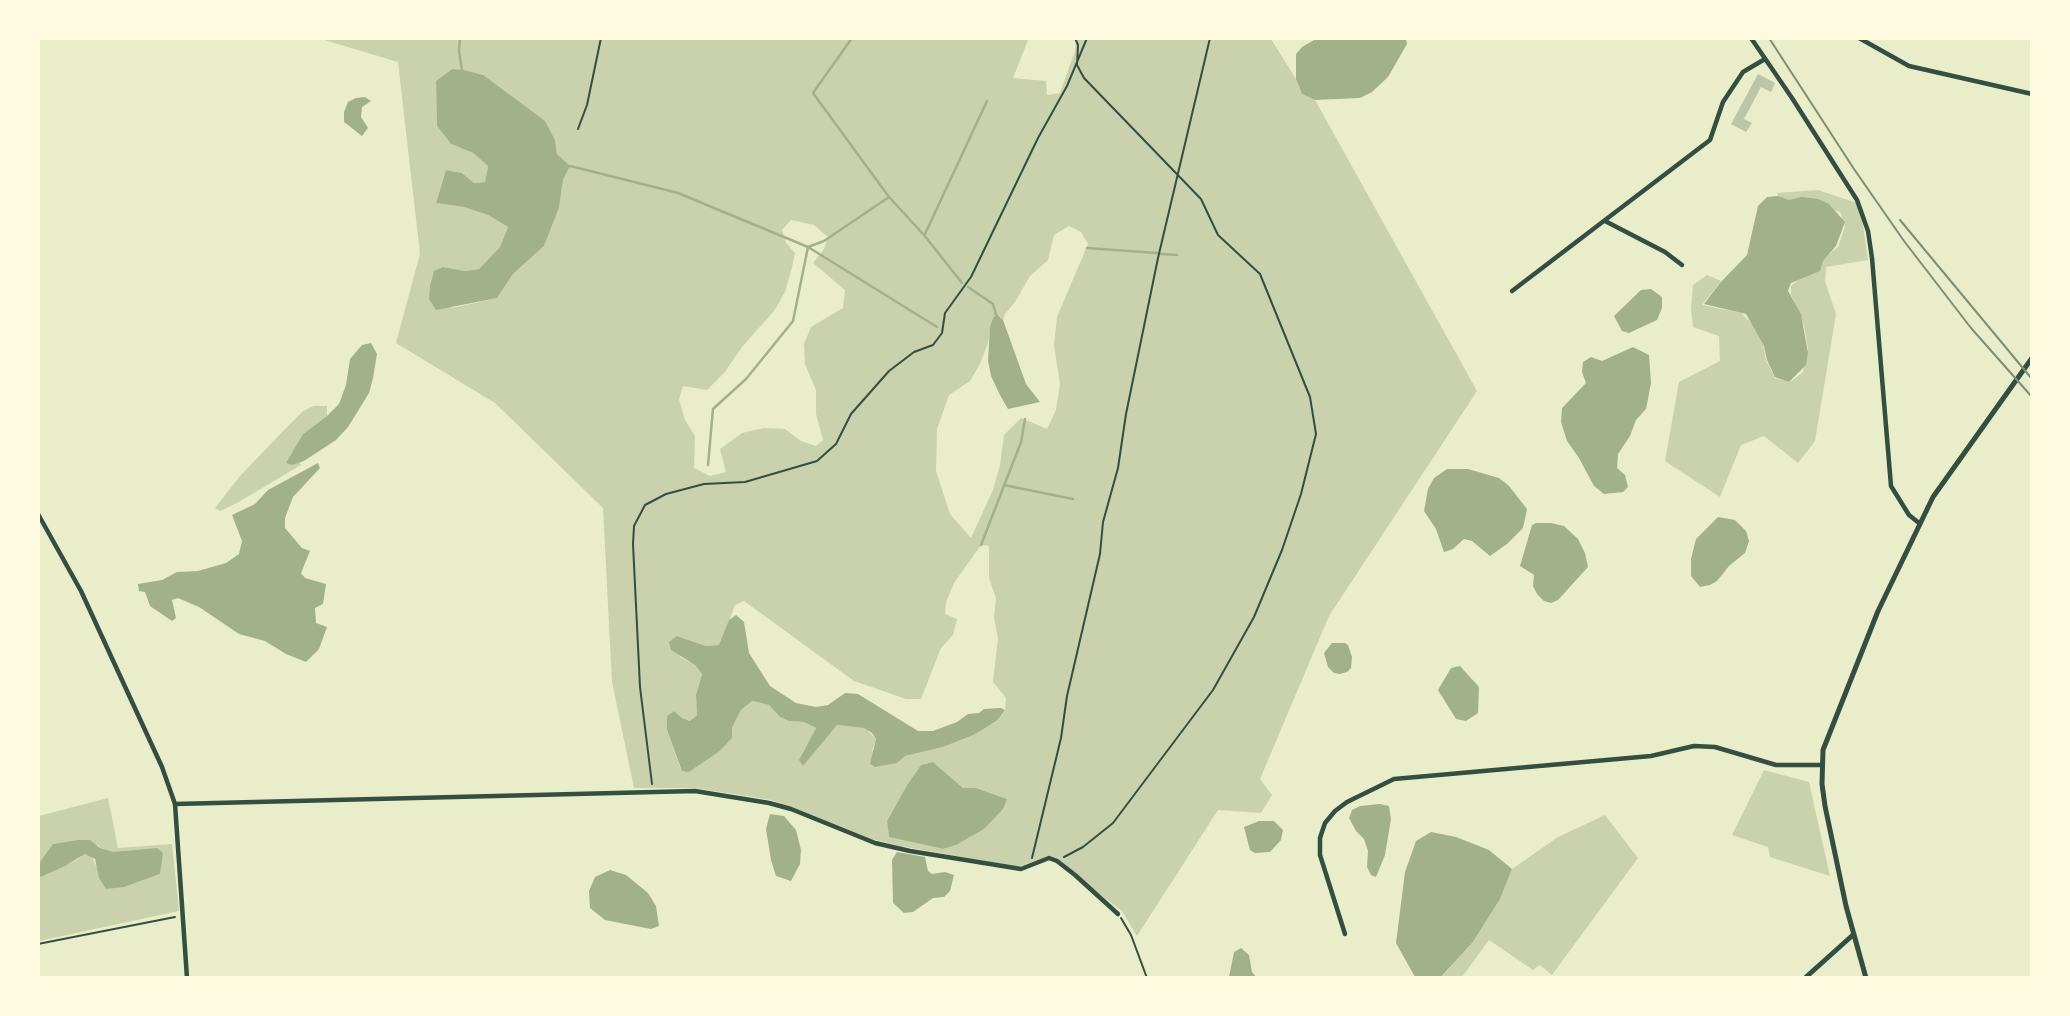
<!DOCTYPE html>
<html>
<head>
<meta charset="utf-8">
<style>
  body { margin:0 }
  #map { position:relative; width:2070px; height:1016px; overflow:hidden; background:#e9edc9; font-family:"PT Sans",sans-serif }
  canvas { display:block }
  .frame { position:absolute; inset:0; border:40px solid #fefae0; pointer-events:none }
</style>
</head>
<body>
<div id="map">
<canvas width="2070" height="1016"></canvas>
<div class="frame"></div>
</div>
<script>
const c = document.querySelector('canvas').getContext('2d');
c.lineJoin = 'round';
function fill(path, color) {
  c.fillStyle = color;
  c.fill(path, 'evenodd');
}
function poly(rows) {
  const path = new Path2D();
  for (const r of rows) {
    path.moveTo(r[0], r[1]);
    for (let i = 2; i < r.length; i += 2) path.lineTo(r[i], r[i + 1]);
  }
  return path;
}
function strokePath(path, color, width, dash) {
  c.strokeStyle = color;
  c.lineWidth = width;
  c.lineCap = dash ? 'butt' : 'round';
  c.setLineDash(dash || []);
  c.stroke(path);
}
const green = poly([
  [321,39,1015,39,1028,40,1013,78,1046,81,1047,95,1060,93,1075,51,1076,39,1271,39,1296,79,1302,94,1315,100,1477,391,1329,616,1260,779,1272,795,1261,813,1218,810,1137,936,1122,911,1049,856,1018,867,900,846,867,838,771,800,695,788,634,788,612,682,603,508,495,403,396,343,420,254,398,62],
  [452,69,464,70,483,76,544,121,555,140,557,154,569,167,563,180,559,208,544,246,513,274,497,298,452,308,443,267,465,271,479,269,500,247,508,227,488,215,464,207,436,203,446,170,462,173,474,183,485,182,488,166,473,153,451,144,437,126,436,81],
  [791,220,814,225,828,237,824,249,813,263,845,290,843,308,811,327,804,344,805,364,816,390,816,414,823,440,816,446,801,441,785,429,764,428,742,433,720,449,726,472,710,476,694,468,695,436,685,420,679,399,683,386,707,390,724,373,742,347,774,311,785,292,792,267,795,253,786,243,782,230],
  [1069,226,1081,232,1088,244,1057,317,1054,345,1060,384,1056,410,1047,429,1021,418,1004,435,1000,465,993,490,971,538,950,514,936,471,937,429,949,395,970,381,981,362,988,343,993,318,999,315,1003,320,1005,314,1015,302,1030,276,1048,260,1054,235],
  [981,545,989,546,989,578,996,598,994,618,998,638,993,682,1006,698,1005,710,997,722,943,747,905,756,897,763,872,751,876,739,865,728,837,725,802,754,816,728,804,722,789,721,780,717,769,705,752,701,741,710,732,728,732,738,720,751,689,772,680,767,667,730,668,716,674,711,682,718,690,721,697,715,696,695,702,674,695,665,680,657,678,636,706,646,720,645,735,605,744,601,854,681,906,699,921,699,941,648,953,635,957,619,945,614,946,602,954,583],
  [933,762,963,788,976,788,1007,799,956,845,943,849,889,837,887,821,907,785,921,765],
  [1818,190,1860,204,1868,260,1826,267,1825,281,1836,314,1815,441,1798,463,1764,436,1741,445,1720,497,1665,461,1679,382,1720,361,1719,336,1693,327,1691,309,1693,285,1707,275,1721,281,1702,305,1741,313,1753,325,1763,344,1766,360,1775,378,1790,382,1803,372,1808,349,1804,325,1791,295,1791,286,1838,247,1845,226,1840,212,1802,198,1781,203,1777,193],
  [314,406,327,406,327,416,303,434,287,463,292,465,299,462,301,465,237,503,220,511,215,508,240,476,288,426,303,411],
  [1764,770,1809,782,1830,876,1770,857,1768,847,1732,835],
  [108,798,118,848,172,844,179,911,39,941,39,876,41,877,77,860,85,854,92,857,97,868,138,882,160,874,114,852,100,848,98,845,77,840,53,844,39,868,39,816],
  [1605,815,1638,858,1552,975,1540,965,1533,970,1489,940,1462,977,1441,978,1473,942,1500,899,1512,869,1558,837]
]);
const water = poly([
  [1316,39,1406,39,1407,44,1388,77,1372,92,1360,98,1315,100,1302,94,1296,79,1296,54,1302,47],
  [452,69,464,70,483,75,537,115,545,121,555,140,557,154,570,166,563,180,559,208,544,246,513,274,497,298,436,310,429,299,430,286,434,271,443,267,465,271,479,269,500,247,508,227,488,215,464,207,436,203,446,170,462,173,474,183,485,182,488,166,473,153,451,144,437,126,436,81],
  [365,97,371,101,362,107,361,117,368,128,362,136,344,122,344,112,348,102,356,98],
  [1778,196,1789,200,1802,197,1818,199,1829,204,1845,222,1836,246,1823,261,1820,271,1791,283,1788,291,1801,314,1808,353,1806,365,1789,382,1775,377,1767,360,1764,346,1746,314,1704,304,1720,283,1747,255,1758,206,1767,197],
  [1651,289,1662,297,1662,308,1657,320,1629,333,1622,331,1614,316,1641,290],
  [997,314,1003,320,1026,384,1040,402,1008,409,1000,395,991,376,988,361,990,327,993,318],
  [371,343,377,354,373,378,369,393,348,427,336,440,304,461,292,465,286,463,303,434,327,416,339,404,346,385,350,359,362,345],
  [1633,347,1649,355,1651,383,1646,409,1636,420,1630,436,1618,454,1617,468,1625,475,1628,487,1623,492,1604,494,1594,486,1579,458,1567,441,1561,422,1562,408,1586,383,1582,372,1583,362,1591,357,1602,361],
  [318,463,320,468,293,497,285,518,285,528,302,548,310,551,301,573,305,578,326,584,323,604,315,608,316,623,327,627,319,649,306,662,286,654,265,641,239,634,199,607,178,598,172,600,176,618,172,621,150,606,145,592,139,591,138,584,162,580,177,572,198,571,226,563,239,554,242,541,232,515,255,504,268,490],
  [1447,469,1468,469,1499,478,1509,486,1527,509,1523,528,1507,544,1490,556,1472,541,1464,539,1453,549,1444,552,1436,529,1424,511,1428,489,1434,478],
  [1718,517,1735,520,1746,531,1749,541,1745,553,1729,566,1717,581,1710,585,1700,587,1691,576,1691,559,1696,539],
  [1536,523,1551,523,1564,526,1578,539,1585,553,1588,567,1558,600,1551,603,1544,601,1537,594,1533,586,1534,575,1520,566,1532,525],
  [736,615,744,622,749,653,770,686,796,703,816,707,828,705,845,693,858,694,918,731,933,731,957,722,968,714,979,713,984,709,1001,708,1005,710,997,721,973,735,943,747,905,756,897,763,875,767,870,764,876,739,872,733,864,728,837,725,803,766,799,760,816,728,804,722,789,721,780,717,769,705,752,701,741,710,732,728,732,738,720,751,689,772,682,771,667,730,667,716,674,711,682,718,690,721,697,715,696,695,702,674,695,665,671,650,669,642,677,636,706,646,719,645,729,620],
  [1332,643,1345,643,1348,645,1352,657,1351,668,1347,672,1340,674,1334,673,1328,667,1324,653],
  [1460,666,1479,687,1478,713,1466,721,1456,719,1438,690,1451,668],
  [933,762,963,788,976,788,1007,799,1003,809,984,829,956,845,943,849,889,837,887,821,907,785,921,765],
  [1380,804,1389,806,1391,819,1385,855,1376,877,1371,875,1367,867,1368,851,1364,839,1356,831,1349,818,1352,810,1360,806],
  [770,814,784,816,796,830,801,850,800,864,791,881,776,876,771,860,766,829],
  [1259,821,1274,821,1283,830,1281,840,1270,852,1255,853,1250,850,1244,827],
  [1431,832,1456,837,1489,850,1512,869,1500,899,1473,942,1441,977,1415,977,1396,943,1405,872,1416,841],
  [77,840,90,840,100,848,114,852,157,848,163,853,160,874,124,887,106,889,99,878,95,859,85,854,65,866,41,877,39,876,40,862,53,844],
  [897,852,925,857,928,871,932,874,945,872,954,875,950,891,944,897,933,898,913,912,904,913,893,903,892,860],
  [610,870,626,875,648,893,656,906,659,926,651,929,605,920,590,908,589,891,595,877],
  [1241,948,1249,955,1252,972,1256,977,1229,977,1234,952]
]);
const stream = poly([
  [460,38,459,51,462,70],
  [852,38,813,93,889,197],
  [570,166,678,193,808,247,937,327],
  [925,234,987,101],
  [1087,248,1157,253],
  [1161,254,1177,255],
  [968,287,993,304,996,315],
  [708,465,713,409,746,379,793,321,808,247,824,241,889,197,924,235,962,283],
  [1004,485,1073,499],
  [981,545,1021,442,1025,419]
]);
const building = poly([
  [1758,74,1775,83,1771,92,1761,87,1744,119,1752,123,1746,132,1731,124]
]);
const path = poly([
  [578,129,587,105,601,38],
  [652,784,640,687,633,544,634,526,645,505,666,494,704,484,745,482,817,461,836,444,851,414,889,371,914,352,933,345,942,333,945,313,971,277,1038,138,1067,86,1087,38],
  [1064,857,1083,847,1113,823,1213,690,1254,617,1282,550,1301,494,1316,434,1310,397,1260,274,1218,235,1201,199,1084,78,1077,65,1078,45,1075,38],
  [1032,858,1061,738,1067,696,1100,554,1103,522,1118,468,1126,414,1158,258,1210,38],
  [1121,918,1131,935,1147,978],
  [38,944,175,917]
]);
const minor = poly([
  [1751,38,1792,98,1857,200,1868,231,1872,258,1891,486,1909,515,1919,523],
  [1859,38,1909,66,2032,94],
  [1605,221,1665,252,1682,265],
  [1512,291,1710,140,1723,102,1743,72,1765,59],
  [38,514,81,591,162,767,175,804,187,978],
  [175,804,695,791,769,803,791,809,875,843,910,851,1021,869,1049,858,1057,861,1075,875,1118,914],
  [1345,934,1320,855,1320,838,1325,823,1335,811,1347,802,1394,779,1651,756,1694,746,1715,747,1776,765,1821,765]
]);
const tertiary = poly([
  [1805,978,1854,934],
  [1866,978,1846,906,1825,806,1822,784,1823,750,1878,611,1933,497,2032,358]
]);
const tram = poly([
  [1769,38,1854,169,1904,241,1971,328,2032,397],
  [1900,220,2032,379]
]);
fill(green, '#cad2ad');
fill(water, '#a3b18a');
strokePath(stream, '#a3b18a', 2.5);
fill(building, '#bcc5a7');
strokePath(path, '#344e41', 2);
strokePath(minor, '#344e41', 4.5);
strokePath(tertiary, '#344e41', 5);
strokePath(tram, '#7c8e77', 2);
</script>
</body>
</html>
